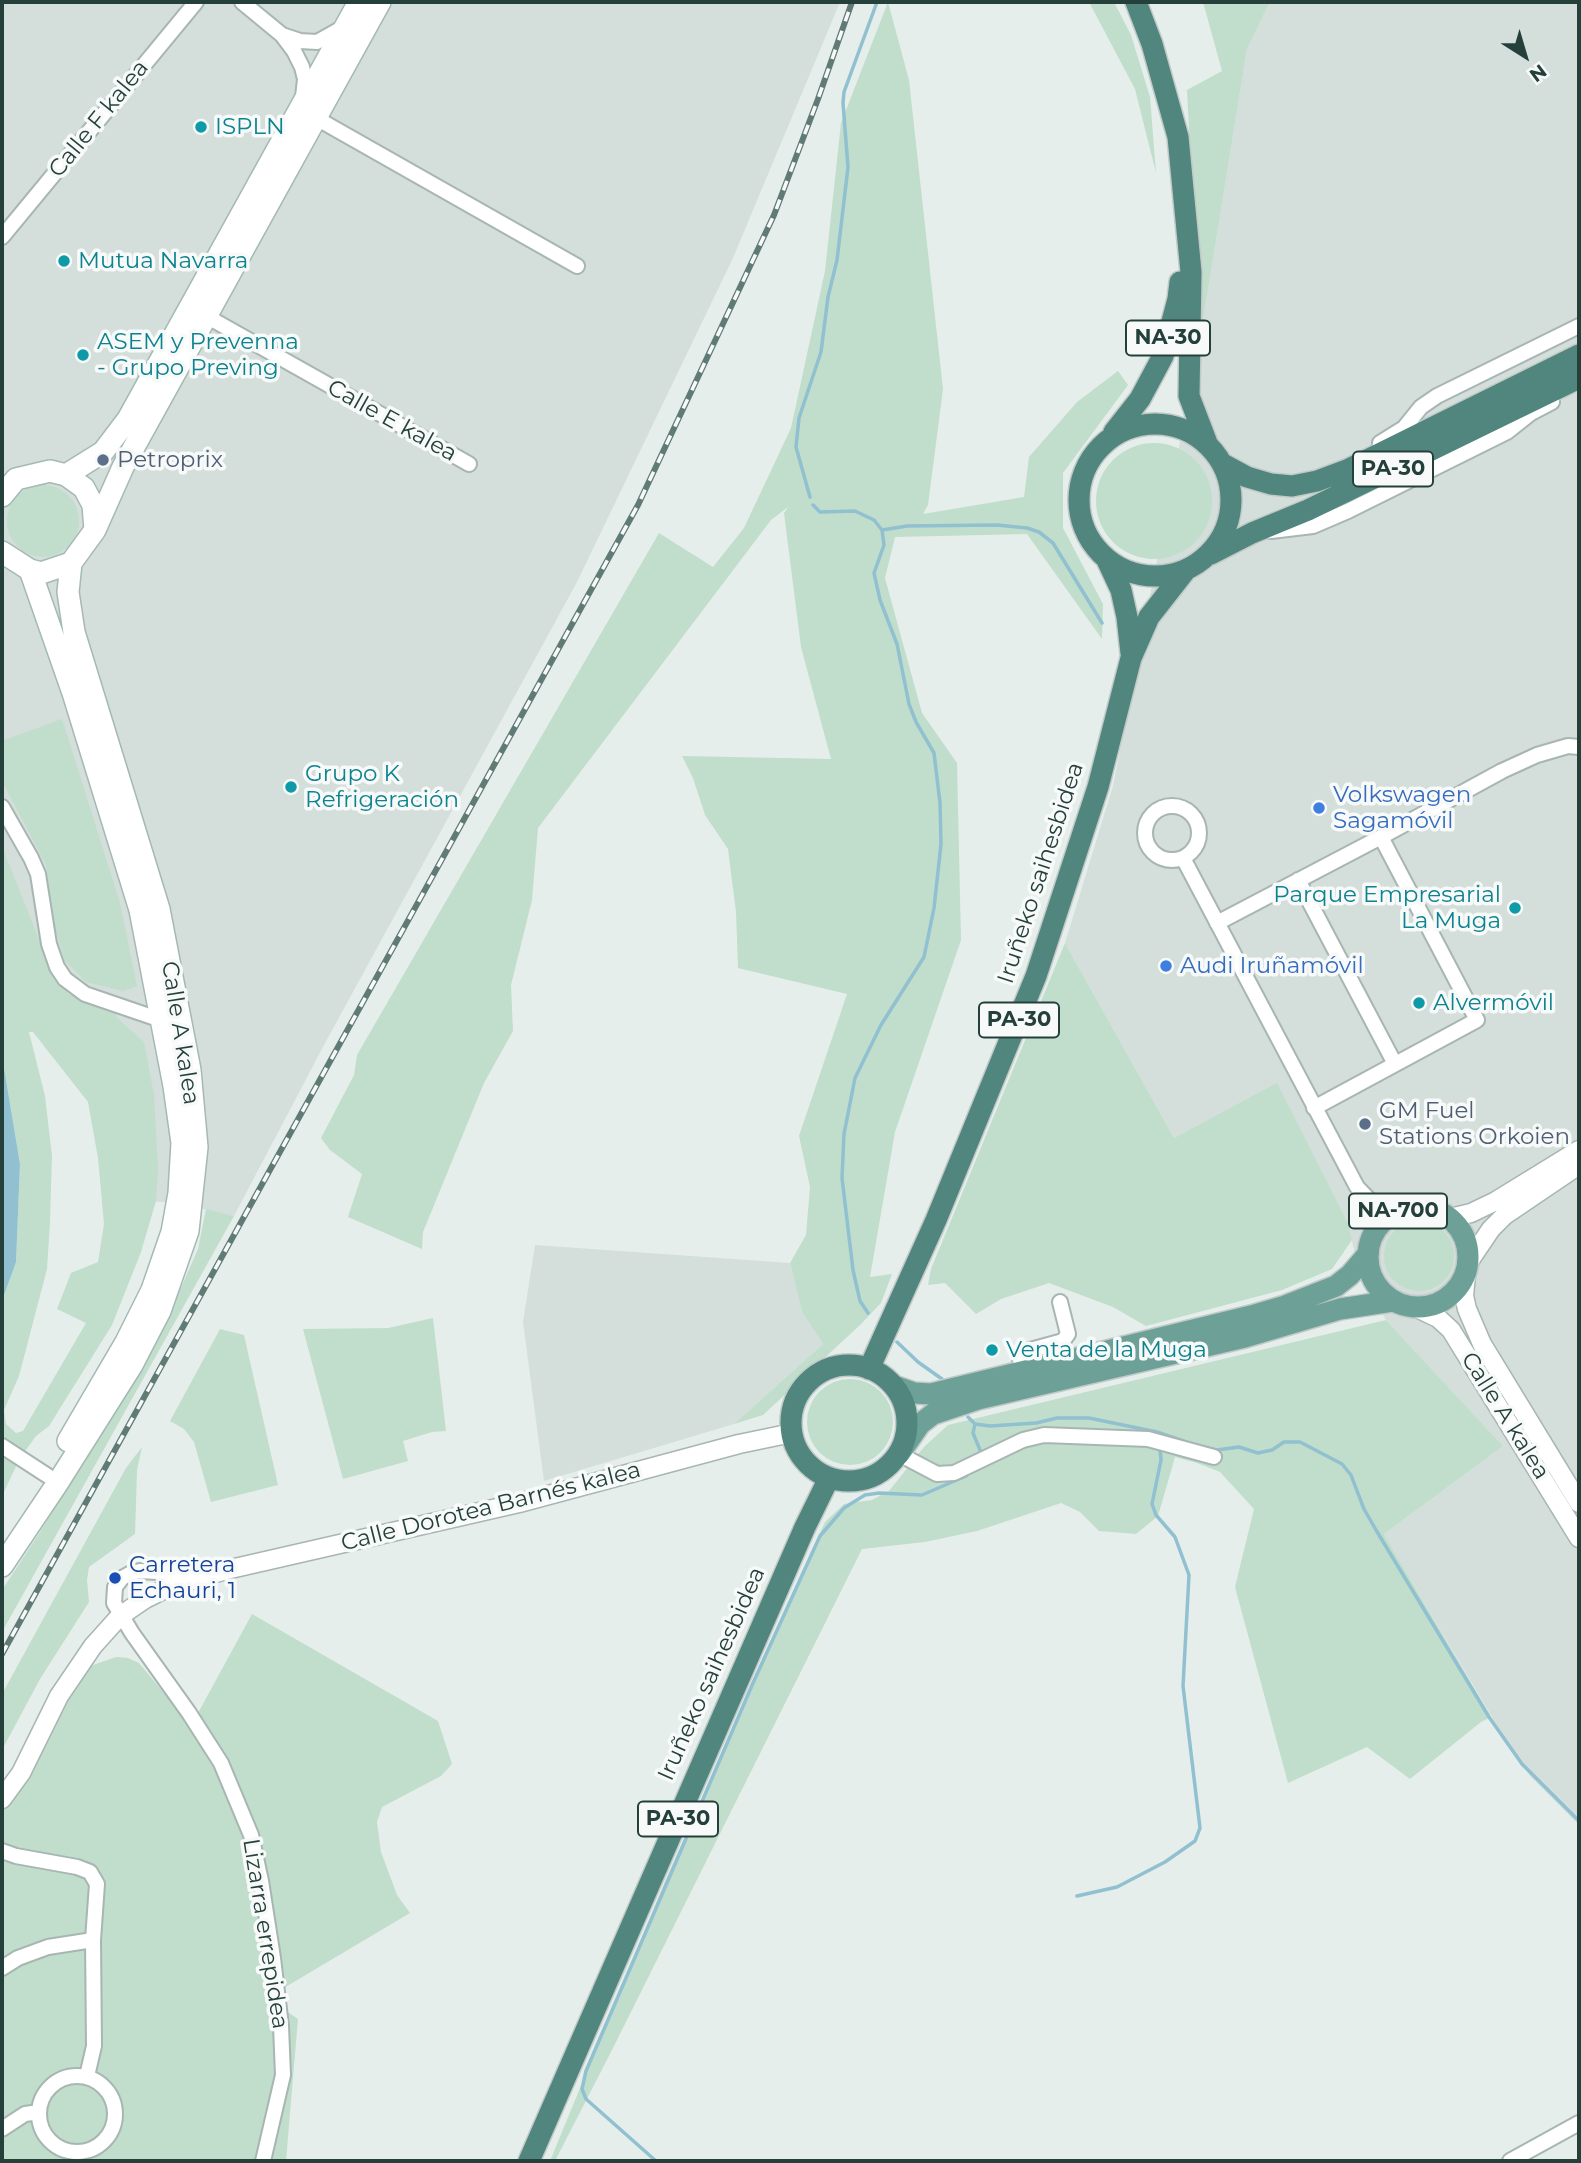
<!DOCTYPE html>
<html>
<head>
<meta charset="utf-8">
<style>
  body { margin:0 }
  #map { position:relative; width:1581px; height:2163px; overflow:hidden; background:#e6eeeb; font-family:Montserrat,sans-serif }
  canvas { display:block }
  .frame { position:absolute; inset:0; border:4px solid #25403b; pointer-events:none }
  .north { position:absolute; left:1490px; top:21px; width:70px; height:70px; -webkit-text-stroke:5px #f7faf9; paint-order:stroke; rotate:143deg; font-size:19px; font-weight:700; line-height:28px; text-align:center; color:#25403b }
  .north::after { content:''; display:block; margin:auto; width:24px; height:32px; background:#25403b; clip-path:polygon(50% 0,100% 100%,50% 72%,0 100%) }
</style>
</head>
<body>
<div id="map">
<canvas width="1581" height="2163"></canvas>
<div class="frame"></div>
<div class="north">N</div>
</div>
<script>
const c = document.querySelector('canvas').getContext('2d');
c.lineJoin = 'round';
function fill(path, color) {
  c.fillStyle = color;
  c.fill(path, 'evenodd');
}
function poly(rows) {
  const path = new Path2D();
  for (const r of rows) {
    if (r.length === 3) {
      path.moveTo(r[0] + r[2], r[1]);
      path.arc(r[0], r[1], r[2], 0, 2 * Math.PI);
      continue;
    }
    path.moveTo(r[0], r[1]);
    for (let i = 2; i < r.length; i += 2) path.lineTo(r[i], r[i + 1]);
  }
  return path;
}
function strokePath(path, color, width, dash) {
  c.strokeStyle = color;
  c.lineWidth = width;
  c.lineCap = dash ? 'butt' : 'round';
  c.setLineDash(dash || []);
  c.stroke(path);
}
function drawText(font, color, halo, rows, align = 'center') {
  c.font = font + ' Montserrat,sans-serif';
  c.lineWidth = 7;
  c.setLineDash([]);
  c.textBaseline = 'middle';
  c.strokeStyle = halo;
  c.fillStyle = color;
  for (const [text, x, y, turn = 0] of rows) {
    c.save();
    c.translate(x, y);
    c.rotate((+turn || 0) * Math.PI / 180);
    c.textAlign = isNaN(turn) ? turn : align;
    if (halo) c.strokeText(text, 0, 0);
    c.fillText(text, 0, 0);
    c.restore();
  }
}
const built = poly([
  [2,2,840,2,733,258,577,582,324,1045,234,1216,177,1203,123,1199,118,1113,2,857],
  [1270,2,1579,2,1579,1825,1531,1777,1512,1751,1384,1534,1503,1446,1386,1320,1361,1278,1347,1221,1277,1084,1174,1138,1065,943,1113,786,1200,339,1247,49],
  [535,1245,790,1263,802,1312,823,1344,734,1424,544,1481,523,1322]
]);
const green = poly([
  [888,2,909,80,943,389,928,505,923,514,1024,497,1029,457,1077,402,1118,371,1128,385,1063,473,1063,528,1103,604,1102,639,1027,534,895,537,885,578,922,713,957,763,961,940,895,1132,870,1277,892,1274,881,1303,860,1325,763,1415,734,1424,823,1344,802,1312,790,1263,806,1235,810,1187,799,1136,847,994,738,968,736,912,728,849,705,815,693,778,682,756,831,759,801,647,784,513,788,507,771,520,538,828,532,900,511,985,513,1031,484,1083,423,1232,422,1249,348,1217,362,1174,330,1150,321,1138,354,1075,357,1055,659,533,713,567,744,528,791,428,825,271,841,123],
  [1089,2,1114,2,1131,35,1150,97,1156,173,1135,89],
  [1203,2,1270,2,1247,49,1200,339,1187,90,1222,71],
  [1154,501,58],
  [43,521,36],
  [62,719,120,903,137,986,123,991,86,982,65,961,54,925,46,865,2,781,2,741],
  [2,847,39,939,68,994,116,1013,116,1017,144,1042,154,1095,158,1168,156,1201,141,1252,112,1325,49,1426,36,1436,20,1458,2,1496,2,1301,16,1262,20,1164,2,1056],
  [29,1032,33,1032,88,1102,98,1158,104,1224,98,1262,71,1273,57,1309,86,1323,23,1431,16,1433,6,1424,4,1410,19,1376,47,1269,50,1222,52,1156,45,1096],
  [1065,943,1174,1138,1277,1083,1347,1221,1352,1240,1332,1269,1282,1290,1146,1326,1113,1307,1049,1283,1001,1299,976,1314,945,1283,928,1285,931,1269],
  [206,1209,234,1216,2,1632,2,1590,40,1532,130,1385,176,1299,198,1249],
  [1419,1256,35],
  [433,1318,446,1431,432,1432,403,1441,408,1461,343,1479,303,1329,388,1328],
  [1386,1320,1503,1446,1384,1534,1491,1717,1481,1722,1410,1779,1367,1747,1288,1783,1235,1587,1254,1509,1220,1472,1197,1463,1175,1457,1158,1516,1136,1534,1099,1531,1080,1512,1061,1503,977,1531,925,1542,862,1549,613,2048,555,2161,550,2161,666,1879,825,1522,844,1504,872,1500,889,1491,924,1447,948,1425],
  [220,1329,244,1335,278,1485,211,1502,194,1442,184,1429,170,1421],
  [850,1422,43],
  [142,1447,137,1470,135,1534,89,1567,87,1580,89,1602,40,1679,2,1750,2,1694,126,1468],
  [252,1614,438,1721,452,1764,441,1776,382,1807,377,1822,381,1852,397,1895,410,1913,277,1992,279,2006,298,2019,286,2161,2,2161,2,1793,67,1683,93,1665,116,1657,128,1658,139,1663,189,1723,198,1713]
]);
const water = poly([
  [2,1056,20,1164,16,1262,2,1301]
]);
const stream = poly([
  [810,497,796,447,799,418,821,352,828,297,837,260,848,167,843,103,844,92,877,2],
  [813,505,820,512,855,511,874,520,882,530,884,545,874,573,880,600,897,644,909,704,916,722,934,753,940,803,941,844,934,908,924,957,881,1025,855,1078,844,1134,842,1178,853,1270,860,1301,868,1313],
  [882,530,907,526,997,525,1027,528,1039,532,1053,543,1102,623],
  [897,1342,918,1362,942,1379],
  [968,1417,975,1424,990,1426,1036,1423,1057,1418,1089,1418,1157,1432,1186,1442],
  [975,1424,973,1433,980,1450],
  [1207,1448,1217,1450,1239,1447,1258,1453,1272,1450,1284,1442,1300,1442,1342,1464,1351,1475,1364,1509,1376,1530,1489,1717,1522,1764,1579,1821],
  [1077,1896,1117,1887,1165,1862,1195,1841,1200,1828,1183,1686,1189,1575,1175,1537,1156,1515,1152,1504,1161,1460,1160,1449],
  [656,2161,586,2099,582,2089,586,2071,753,1683,820,1536,844,1508,865,1495,879,1493,922,1495,966,1476]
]);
const minor = poly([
  [242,2,282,35,294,51,302,67,305,79,303,97],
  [282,35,300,41,317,42,342,28],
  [316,118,577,266],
  [2,237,196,2],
  [206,316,469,464],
  [1380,443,1404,428,1421,407,1437,396,1579,326],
  [1271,531,1313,526,1348,511,1507,432,1531,413,1552,402],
  [1172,833,27],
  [2,807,31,858,38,874,49,944,57,967,65,979,85,994,161,1020],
  [1183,858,1357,1187,1387,1218],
  [1298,880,1395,1064],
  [1217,923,1381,837,1502,771,1537,755,1568,746,1579,747],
  [1314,1108,1477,1020,1381,837],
  [1023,1373,1020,1359,1023,1352,1063,1341,1068,1334,1060,1302],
  [2,1446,48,1476],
  [899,1454,937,1474,954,1473,1023,1440,1044,1435,1148,1439,1214,1457],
  [190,1580,174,1573,140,1571,131,1573,122,1578,115,1587,114,1603,132,1633,189,1713,221,1763,251,1835,261,1881,273,1958,281,2026,283,2075,263,2161],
  [2,1851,16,1856,77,1867,90,1872,97,1884,93,1940,94,2046,87,2076],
  [2,1968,18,1958,48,1947,93,1940],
  [77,2114,38],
  [2,2129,25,2114,39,2112],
  [1510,2161,1579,2123]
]);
const tertiary = poly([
  [1450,1218,1471,1213,1496,1201,1579,1150],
  [1468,1263,1491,1229,1505,1215,1579,1165],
  [1466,1274,1464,1296,1467,1309,1482,1344,1579,1503],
  [1417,1308,1438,1318,1451,1330,1579,1538],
  [2,1799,21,1773,59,1696,93,1646,120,1616,145,1599,171,1586,226,1570,519,1503,739,1444,792,1433]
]);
const secondary = poly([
  [66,475,103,452,128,419,359,2],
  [2,496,16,479,50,471,66,475,84,488,93,505,95,530,71,563,41,573,30,570,2,552],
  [95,530,123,467,380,2],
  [30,570,73,693,140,910,174,1086,182,1143,179,1193,172,1232,152,1290,126,1342,68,1441],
  [2,1566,57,1484,132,1365,160,1311,188,1231,197,1147,190,1070,159,909,74,632,68,592,71,563]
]);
const primary = poly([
  [1418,1257,50],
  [894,1386,914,1393,931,1394,1251,1316,1285,1306,1336,1286,1350,1275,1368,1254],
  [899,1454,920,1424,933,1414,978,1399,1245,1337,1340,1309,1393,1301]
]);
const trunk = poly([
  [1136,2,1152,44,1178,137,1191,272,1189,396,1207,443],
  [1155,500,76],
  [1114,432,1140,399,1163,356,1178,299,1180,282],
  [1223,464,1247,477,1271,484,1292,486,1317,481,1349,469,1579,355],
  [1211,554,1252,533,1308,510,1579,378],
  [1107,560,1121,590,1127,617,1131,653],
  [849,1423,58],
  [869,1369,936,1220,1036,976,1098,787,1131,658,1149,617,1185,571],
  [529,2161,805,1527,829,1478]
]);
const rail = poly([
  [2,1654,638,505,774,215,818,99,852,2]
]);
const markers = [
  [201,127,7,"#0f9aa8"],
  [64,261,7,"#0f9aa8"],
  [83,355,7,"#0f9aa8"],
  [103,460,7,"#5c6f8a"],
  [291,787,7,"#0f9aa8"],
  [1319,808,7,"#3f7fe0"],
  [1515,908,7,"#0f9aa8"],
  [1166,966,7,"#3f7fe0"],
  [1419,1003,7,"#0f9aa8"],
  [1365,1124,7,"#5c6f8a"],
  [992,1350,7,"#0f9aa8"],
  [115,1578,7,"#1a4fb4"]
];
const shields = [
  [1168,338,84],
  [1393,469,80],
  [1019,1020,80],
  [1398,1211,98],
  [678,1819,80]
];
const shieldNames = [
  ["NA-30",1168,338],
  ["PA-30",1393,469],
  ["PA-30",1019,1020],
  ["NA-700",1398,1211],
  ["PA-30",678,1819]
];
const streetNames = [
  ["Calle F kalea",99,119,-51],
  ["Calle E kalea",392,421,29],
  ["Iruñeko saihesbidea",1041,873,-72],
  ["Calle A kalea",180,1033,81],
  ["Calle A kalea",1505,1416,58],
  ["Calle Dorotea Barnés kalea",491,1507,-14],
  ["Iruñeko saihesbidea",712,1674,-66],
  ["Lizarra errepidea",265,1934,81]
];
const cultureNames = [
  ["ISPLN",215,127],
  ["Mutua Navarra",78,261],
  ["ASEM y Prevenna",97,342],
  ["- Grupo Preving",97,368],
  ["Grupo K",305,774],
  ["Refrigeración",305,800],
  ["Parque Empresarial",1501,895,"right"],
  ["La Muga",1501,921,"right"],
  ["Alvermóvil",1433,1003],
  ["Venta de la Muga",1006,1350]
];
const serviceNames = [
  ["Petroprix",117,460],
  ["GM Fuel",1379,1111],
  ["Stations Orkoien",1379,1137]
];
const shopNames = [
  ["Volkswagen",1333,795],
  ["Sagamóvil",1333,821],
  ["Audi Iruñamóvil",1180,966]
];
const transitNames = [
  ["Carretera",129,1565],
  ["Echauri, 1",129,1591]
];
fill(built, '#d4deda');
fill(green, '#c0decb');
fill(water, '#91c0d0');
strokePath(stream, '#91c0d0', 3.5);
strokePath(minor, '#a8b6b3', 18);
strokePath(tertiary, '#a8b6b3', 21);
strokePath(secondary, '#a5b9b4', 24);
strokePath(primary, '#c2cac8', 24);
strokePath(trunk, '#c2cac8', 24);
strokePath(minor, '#fff', 14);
strokePath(tertiary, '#fff', 18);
strokePath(secondary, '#fff', 21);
strokePath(primary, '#6da198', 21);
strokePath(trunk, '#50867e', 21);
strokePath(rail, '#607b76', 6);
strokePath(rail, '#f7faf9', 3.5, [10]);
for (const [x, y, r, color] of markers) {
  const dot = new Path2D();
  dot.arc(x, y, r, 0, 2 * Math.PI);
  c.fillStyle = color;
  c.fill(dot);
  strokePath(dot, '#f7faf9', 2.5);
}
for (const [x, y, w] of shields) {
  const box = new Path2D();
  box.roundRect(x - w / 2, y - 17.5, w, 35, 5);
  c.fillStyle = '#f7faf9';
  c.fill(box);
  strokePath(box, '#25403b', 2);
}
drawText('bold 21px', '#25403b', null, shieldNames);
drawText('23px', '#25403b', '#f7faf9', streetNames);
drawText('23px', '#0d838f', '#f7faf9', cultureNames, 'left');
drawText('23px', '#4e5e75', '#f7faf9', serviceNames, 'left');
drawText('23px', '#366cbe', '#f7faf9', shopNames, 'left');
drawText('23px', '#164399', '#f7faf9', transitNames, 'left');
</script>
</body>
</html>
